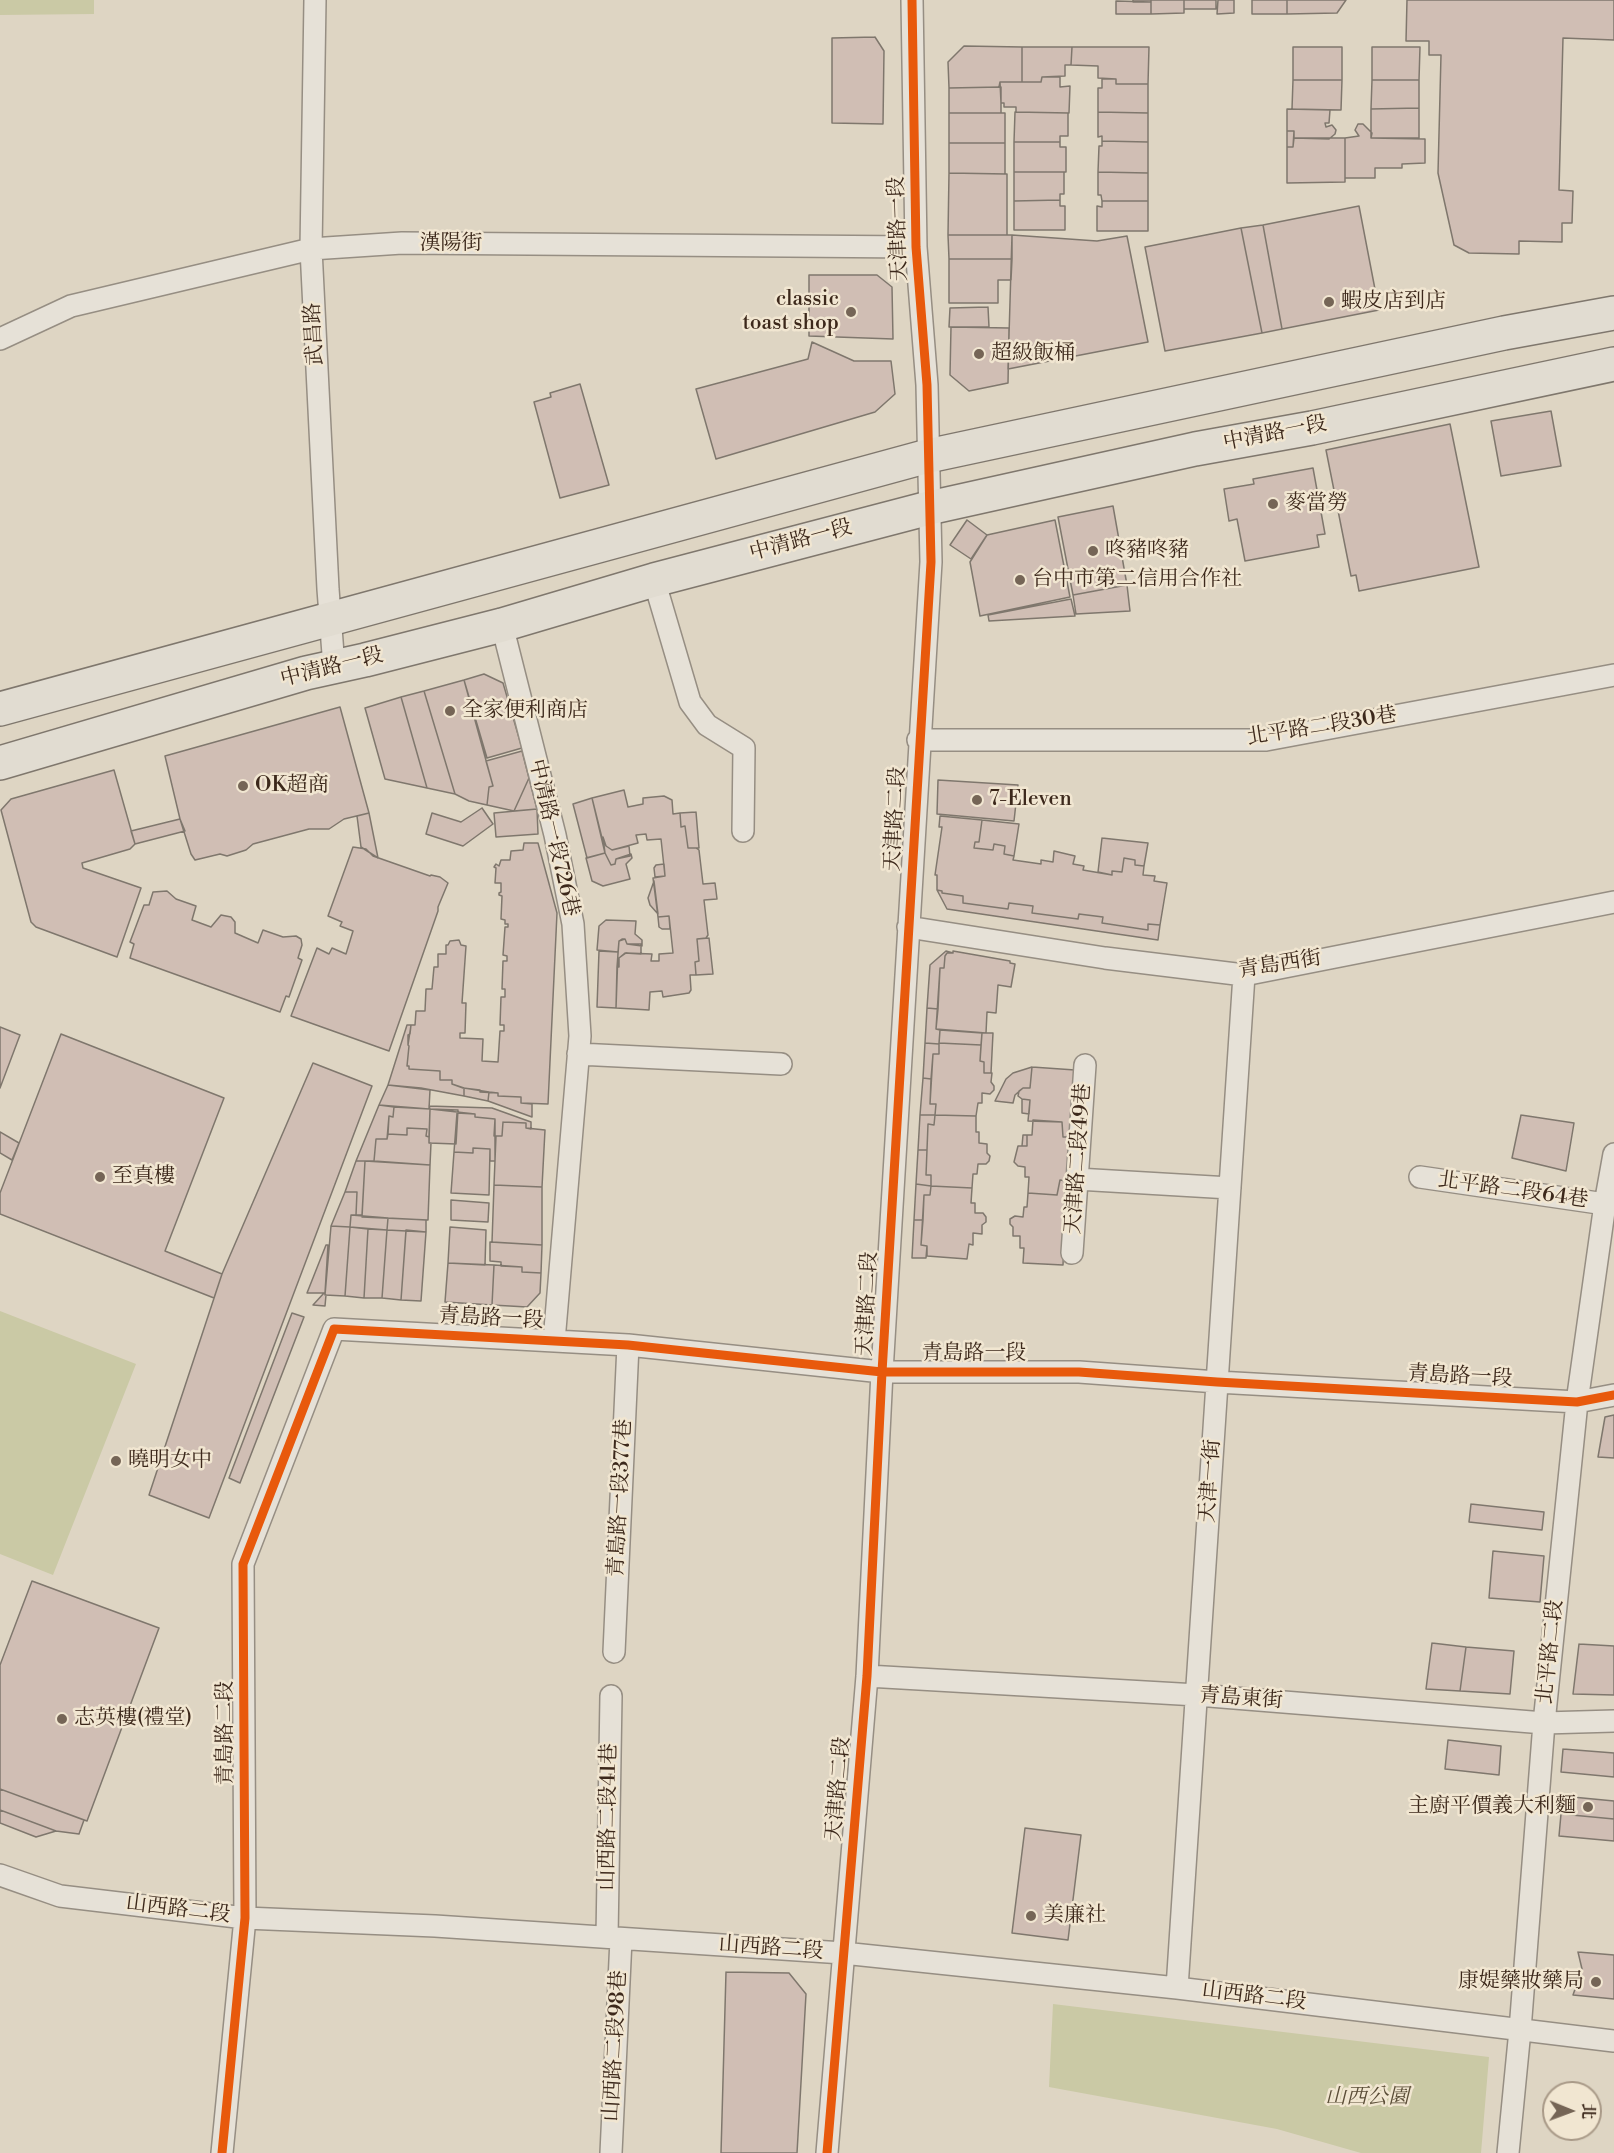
<!DOCTYPE html>
<html>
<head>
<meta charset="utf-8">
<style>
  body { margin:0 }
  #map { position:relative; width:1614px; height:2153px; overflow:hidden; background:#ded5c3; font-family:"Libre Bodoni","Noto Serif TC",serif }
  canvas { display:block }
  .north { position:absolute; left:1542px; top:2081px; width:60px; height:60px; box-sizing:border-box; background:#f1e6d1; border:2px solid #a99a88; border-radius:50%; rotate:91deg; font-size:16px; font-weight:700; line-height:24px; text-align:center; color:#3c281b }
  .north::after { content:''; display:block; margin:auto; width:21px; height:27px; background:#756556; clip-path:polygon(50% 0,100% 100%,50% 72%,0 100%) }
</style>
</head>
<body>
<div id="map">
<canvas width="1614" height="2153"></canvas>
<div class="north">北</div>
</div>
<script>
const c = document.querySelector('canvas').getContext('2d');
c.lineJoin = 'round';
function fill(path, color) {
  c.fillStyle = color;
  c.fill(path, 'evenodd');
}
function poly(rows) {
  const path = new Path2D();
  for (const r of rows) {
    path.moveTo(r[0], r[1]);
    for (let i = 2; i < r.length; i += 2) path.lineTo(r[i], r[i + 1]);
  }
  return path;
}
function strokePath(path, color, width, dash) {
  c.strokeStyle = color;
  c.lineWidth = width;
  c.lineCap = dash ? 'butt' : 'round';
  c.setLineDash(dash || []);
  c.stroke(path);
}
function drawText(font, color, halo, rows, align = 'center') {
  c.font = font + ' "Libre Bodoni","Noto Serif TC",serif';
  c.lineWidth = 5;
  c.setLineDash([]);
  c.textBaseline = 'middle';
  c.strokeStyle = halo;
  c.fillStyle = color;
  for (const [text, x, y, turn = 0] of rows) {
    c.save();
    c.translate(x, y);
    c.rotate((+turn || 0) * Math.PI / 180);
    c.textAlign = isNaN(turn) ? turn : align;
    if (halo) c.strokeText(text, 0, 0);
    c.fillText(text, 0, 0);
    c.restore();
  }
}
const green = poly([
  [0,0,94,0,94,14,0,15],
  [0,1311,136,1364,53,1575,0,1554],
  [1053,2004,1489,2057,1481,2153,1361,2153,1277,2129,1049,2087]
]);
const building = poly([
  [1133,0,1151,0,1151,2,1133,2,1133,0],
  [1151,0,1184,0,1184,13,1151,14,1151,0],
  [1184,0,1216,0,1216,9,1184,9,1184,0],
  [1218,0,1234,0,1234,13,1217,14,1218,0],
  [1252,0,1287,0,1287,14,1252,14,1252,0],
  [1287,0,1346,0,1337,13,1287,14,1287,0],
  [1407,0,1614,0,1614,40,1563,38,1559,190,1573,191,1572,223,1562,223,1562,242,1519,241,1519,254,1469,253,1454,245,1438,173,1441,55,1429,55,1429,41,1406,41,1407,0],
  [1116,1,1151,2,1151,14,1116,14,1116,1],
  [875,37,884,51,883,124,832,123,832,38,875,37],
  [964,46,1022,47,1022,82,1000,82,999,87,949,88,948,62,964,46],
  [1022,47,1072,47,1071,65,1065,65,1065,76,1042,77,1041,82,1022,82,1022,47],
  [1072,47,1149,47,1148,84,1116,84,1116,79,1098,78,1098,66,1071,65,1072,47],
  [1293,47,1342,47,1342,80,1293,80,1293,47],
  [1372,47,1420,47,1419,80,1372,80,1372,47],
  [1042,77,1060,77,1060,87,1070,86,1069,113,1016,112,1016,107,1004,107,1004,103,1001,103,1000,82,1041,82,1042,77],
  [1102,79,1116,79,1116,84,1148,84,1148,113,1098,112,1098,88,1102,88,1102,79],
  [1293,80,1342,80,1341,110,1292,109,1293,80],
  [1372,80,1419,80,1419,108,1371,109,1372,80],
  [1001,87,1001,113,949,113,949,88,1001,87],
  [1419,108,1419,138,1371,138,1371,109,1419,108],
  [1287,109,1330,110,1329,123,1325,123,1326,127,1332,125,1336,130,1335,134,1329,139,1294,138,1294,131,1287,131,1287,109],
  [1015,112,1068,113,1068,136,1060,136,1060,142,1014,142,1015,112],
  [1098,112,1148,113,1148,142,1102,141,1102,136,1098,137,1098,112],
  [949,113,1005,113,1005,143,949,143,949,113],
  [1358,124,1363,124,1372,133,1371,138,1425,139,1425,163,1402,164,1402,168,1375,168,1375,178,1345,178,1345,138,1359,136,1355,130,1358,124],
  [1287,131,1294,131,1293,147,1287,147,1287,131],
  [1294,138,1345,138,1345,182,1287,183,1287,147,1293,147,1294,138],
  [1102,141,1148,142,1148,173,1098,172,1099,146,1102,146,1102,141],
  [1014,142,1060,142,1060,147,1066,147,1066,172,1014,172,1014,142],
  [949,143,1005,143,1005,174,949,173,949,143],
  [1014,172,1064,172,1064,194,1060,194,1060,200,1014,201,1014,172],
  [1098,172,1148,173,1148,201,1102,201,1101,195,1098,195,1098,172],
  [949,173,1007,174,1007,235,948,235,949,173],
  [1060,200,1060,206,1065,206,1065,230,1014,230,1014,201,1060,200],
  [1102,201,1148,201,1148,231,1097,231,1097,206,1102,207,1102,201],
  [1359,206,1379,310,1282,329,1263,225,1359,206],
  [1263,225,1282,329,1262,333,1241,228,1263,225],
  [1241,228,1262,333,1165,351,1145,247,1241,228],
  [948,235,1012,235,1012,259,949,259,948,235],
  [1012,235,1097,241,1127,236,1148,342,1008,369,1012,235],
  [949,259,1012,259,1011,280,998,280,998,303,949,303,949,259],
  [809,275,877,275,892,287,893,339,809,336,809,275],
  [988,307,989,327,949,327,950,308,988,307],
  [951,327,1009,328,1008,383,969,391,950,375,951,327],
  [812,342,854,361,891,361,895,394,875,412,716,459,696,389,808,359,812,342],
  [580,384,609,485,560,498,534,402,551,397,550,393,580,384],
  [1551,411,1561,466,1501,476,1491,421,1551,411],
  [1450,424,1479,567,1359,591,1356,575,1351,576,1326,450,1450,424],
  [1313,468,1325,534,1317,535,1319,547,1245,561,1237,519,1229,521,1224,489,1254,484,1253,479,1313,468],
  [1113,506,1127,585,1073,595,1058,517,1113,506],
  [967,520,987,535,971,559,950,545,967,520],
  [1055,520,1070,597,980,616,970,562,987,535,1055,520],
  [1127,585,1130,611,1076,614,1073,595,1127,585],
  [1071,599,1075,616,989,621,988,615,1071,599],
  [484,674,503,683,522,748,487,758,464,680,484,674],
  [464,680,493,786,489,787,487,805,469,801,455,794,424,691,464,680],
  [424,691,455,794,427,788,401,697,424,691],
  [401,697,427,788,385,779,365,708,401,697],
  [340,707,369,813,344,819,329,829,309,829,253,844,246,850,227,856,220,854,195,860,191,854,180,819,165,756,340,707],
  [522,751,529,778,514,811,487,805,489,787,493,786,486,761,522,751],
  [114,770,135,844,130,849,82,863,83,868,141,888,117,957,36,927,31,922,1,810,11,799,114,770],
  [529,778,537,809,514,811,529,778],
  [938,780,1018,785,1014,821,937,814,938,780],
  [624,790,628,807,643,804,643,798,664,796,672,800,673,814,680,813,681,827,685,826,688,848,696,848,699,850,703,884,715,883,717,899,704,900,708,935,706,938,697,939,699,961,695,962,696,975,690,975,691,990,689,993,663,997,662,991,650,992,649,1010,616,1008,617,967,619,967,619,958,626,953,652,954,651,961,659,961,659,954,673,953,669,916,658,917,653,878,665,876,661,839,647,840,646,834,636,835,638,843,612,850,606,846,602,838,592,798,624,790],
  [592,798,605,853,587,858,573,804,592,798],
  [482,808,493,824,463,846,426,834,432,813,461,822,482,808],
  [537,809,538,834,496,837,494,813,537,809],
  [696,812,699,848,688,848,685,826,681,827,680,813,696,812],
  [369,813,378,858,361,847,357,816,369,813],
  [940,816,982,820,979,842,975,842,974,848,993,850,994,844,1005,846,1004,854,1014,856,1013,860,1041,864,1041,860,1053,862,1054,851,1075,856,1073,864,1084,866,1083,870,1112,875,1112,871,1122,872,1124,858,1135,860,1135,865,1144,866,1143,875,1155,876,1154,881,1167,883,1160,925,1148,924,1148,930,1102,923,1103,917,1079,914,1078,919,1032,913,1033,906,1009,903,1008,909,963,903,963,896,942,893,942,891,937,890,937,875,935,875,942,827,939,827,940,816],
  [180,819,185,831,135,844,131,831,180,819],
  [982,820,1019,824,1014,856,1004,854,1005,846,994,844,993,850,974,848,975,842,979,842,982,820],
  [603,837,606,846,612,850,629,846,630,856,616,859,615,864,611,865,605,853,603,837],
  [1102,838,1148,843,1144,866,1135,865,1135,860,1124,858,1122,872,1112,871,1112,875,1098,872,1102,838],
  [524,843,538,843,557,913,548,1104,521,1103,521,1097,498,1096,498,1093,480,1092,480,1090,463,1088,452,1084,452,1080,440,1080,440,1071,409,1069,409,1066,407,1066,409,1046,408,1045,408,1035,410,1034,411,1025,415,1025,416,1011,425,1011,426,989,432,989,434,967,438,967,438,954,446,954,446,945,448,945,450,941,459,940,461,945,466,946,462,1003,466,1003,465,1033,460,1033,460,1038,483,1039,482,1061,498,1062,500,1031,504,1031,504,1025,500,1025,501,997,505,997,505,989,502,989,503,961,507,961,507,956,503,955,505,927,508,927,508,924,505,924,505,920,501,919,502,896,499,895,499,893,501,892,501,883,495,883,496,868,494,867,496,864,499,866,501,860,510,860,511,851,523,850,524,843],
  [353,847,366,849,373,856,430,876,431,875,440,877,448,883,438,907,438,911,389,1051,291,1016,317,948,329,954,332,948,346,954,353,931,340,926,342,922,328,916,353,847],
  [605,853,611,865,615,864,616,859,631,854,632,858,626,864,630,879,603,886,592,881,586,858,605,853],
  [664,864,665,876,655,877,654,868,656,865,664,864],
  [654,881,658,914,650,905,648,898,654,881],
  [937,890,942,891,942,893,963,896,963,903,1008,909,1009,903,1033,906,1032,913,1078,919,1079,914,1103,917,1102,923,1148,930,1148,924,1160,925,1158,940,947,909,937,890],
  [167,891,176,899,196,906,192,920,211,927,221,915,231,917,235,922,235,933,258,943,263,930,283,937,296,936,301,939,302,945,298,958,302,960,289,997,286,996,280,1012,130,958,134,944,130,942,144,905,149,905,153,892,167,891],
  [669,916,670,929,662,929,659,927,658,917,669,916],
  [606,920,636,921,635,934,642,940,642,946,627,944,625,939,622,939,619,941,618,952,597,950,599,926,606,920],
  [709,938,713,974,696,975,695,962,699,961,697,939,709,938],
  [625,939,627,944,641,944,641,954,625,953,619,958,619,967,617,967,619,941,625,939],
  [599,951,618,952,616,1008,597,1007,599,951],
  [946,951,953,953,947,953,945,956,944,968,940,968,938,1009,927,1008,930,965,946,951],
  [953,951,1010,961,1010,963,1015,964,1011,987,998,985,996,1013,987,1012,986,1033,936,1029,940,968,944,968,945,956,947,953,953,953,953,951],
  [927,1008,938,1009,936,1029,940,1030,939,1044,925,1043,927,1008],
  [407,1025,411,1025,408,1045,409,1046,407,1066,409,1066,409,1069,440,1071,440,1080,452,1080,452,1084,464,1088,464,1096,421,1088,388,1085,407,1025],
  [0,1027,20,1035,0,1088,0,1027],
  [940,1030,982,1033,981,1045,939,1043,940,1030],
  [982,1033,993,1033,991,1073,984,1073,984,1062,980,1061,982,1033],
  [61,1034,224,1098,165,1251,222,1274,214,1298,0,1214,0,1193,61,1034],
  [925,1043,939,1044,939,1054,933,1054,931,1079,923,1078,925,1043],
  [939,1043,981,1045,980,1061,984,1062,984,1073,992,1073,991,1082,994,1086,994,1090,990,1094,982,1093,982,1103,978,1103,976,1116,935,1115,936,1104,930,1104,933,1054,939,1054,939,1043],
  [313,1063,372,1086,209,1518,149,1495,222,1274,313,1063],
  [1032,1067,1075,1070,1070,1145,1069,1137,1063,1137,1062,1122,1028,1121,1030,1100,1022,1099,1018,1096,1019,1091,1023,1088,1030,1088,1032,1067],
  [1032,1067,1030,1088,1023,1088,1015,1095,1013,1103,995,1101,1006,1079,1013,1073,1032,1067],
  [923,1078,931,1079,930,1104,936,1104,935,1115,920,1115,923,1078],
  [388,1085,430,1090,429,1109,379,1105,388,1085],
  [464,1088,489,1092,488,1101,464,1096,464,1088],
  [489,1092,498,1093,498,1096,521,1097,521,1103,532,1104,532,1117,488,1101,489,1092],
  [1022,1099,1030,1100,1029,1114,1022,1113,1022,1099],
  [379,1105,394,1107,393,1117,389,1116,387,1139,376,1139,374,1161,356,1161,379,1105],
  [429,1106,492,1108,531,1122,531,1129,526,1128,526,1123,503,1122,502,1136,494,1136,495,1119,475,1117,475,1114,430,1109,429,1106],
  [394,1107,430,1109,429,1137,426,1136,427,1129,407,1128,407,1135,388,1134,389,1116,393,1117,394,1107],
  [430,1109,458,1110,456,1144,429,1143,430,1109],
  [457,1113,475,1114,475,1117,495,1119,495,1161,490,1161,490,1149,473,1148,473,1153,454,1152,457,1113],
  [920,1115,935,1115,934,1125,928,1124,927,1150,918,1150,920,1115],
  [935,1115,976,1116,976,1132,979,1132,979,1143,987,1144,987,1153,990,1156,989,1161,986,1164,978,1164,977,1174,973,1174,972,1188,931,1186,931,1175,926,1175,928,1124,934,1125,935,1115],
  [1521,1115,1574,1123,1566,1171,1512,1158,1521,1115],
  [1033,1120,1062,1122,1063,1137,1069,1137,1068,1173,1066,1181,1060,1180,1057,1195,1028,1193,1029,1177,1025,1177,1025,1167,1018,1166,1014,1162,1018,1146,1027,1146,1027,1135,1032,1135,1033,1120],
  [503,1122,526,1123,526,1128,545,1130,542,1187,494,1185,496,1136,502,1136,503,1122],
  [407,1128,427,1129,426,1136,429,1137,429,1143,431,1143,430,1165,374,1161,376,1139,387,1139,388,1134,407,1135,407,1128],
  [0,1132,19,1143,12,1160,0,1153,0,1132],
  [1023,1135,1027,1135,1027,1146,1022,1146,1023,1135],
  [473,1148,490,1149,489,1195,451,1193,454,1152,473,1153,473,1148],
  [918,1150,927,1150,926,1175,931,1175,931,1186,916,1184,918,1150],
  [356,1161,365,1161,362,1215,356,1215,357,1192,345,1192,356,1161],
  [365,1161,430,1165,428,1220,362,1217,365,1161],
  [1067,1173,1063,1265,1023,1263,1024,1248,1020,1248,1020,1236,1013,1236,1013,1227,1010,1224,1010,1219,1015,1216,1023,1217,1024,1207,1027,1207,1028,1193,1057,1195,1060,1180,1066,1181,1067,1173],
  [916,1184,931,1186,930,1195,924,1195,923,1220,914,1220,916,1184],
  [494,1185,542,1187,542,1245,492,1242,494,1185],
  [931,1186,972,1188,971,1203,975,1203,975,1213,983,1213,986,1217,986,1222,982,1225,982,1234,973,1233,973,1245,969,1244,967,1259,927,1256,927,1246,921,1245,924,1195,930,1195,931,1186],
  [345,1192,357,1192,356,1215,351,1215,350,1227,331,1226,345,1192],
  [451,1200,489,1203,488,1222,451,1220,451,1200],
  [351,1215,388,1218,387,1230,350,1227,351,1215],
  [388,1218,426,1220,426,1232,387,1230,388,1218],
  [914,1220,923,1220,921,1245,927,1246,926,1258,912,1258,914,1220],
  [331,1226,350,1227,345,1296,325,1295,331,1226],
  [350,1227,368,1229,364,1298,345,1296,350,1227],
  [450,1227,486,1230,485,1265,448,1263,450,1227],
  [368,1229,387,1230,382,1298,364,1298,368,1229],
  [387,1230,406,1231,401,1300,382,1298,387,1230],
  [406,1230,426,1232,421,1301,401,1300,406,1230],
  [490,1242,542,1245,541,1273,522,1272,522,1267,501,1266,501,1262,490,1261,490,1242],
  [326,1245,328,1245,325,1293,307,1293,326,1245],
  [448,1263,494,1265,492,1305,445,1302,448,1263],
  [494,1265,522,1267,522,1272,541,1273,540,1293,527,1307,492,1305,494,1265],
  [324,1293,326,1295,325,1306,313,1305,324,1293],
  [292,1313,304,1317,240,1483,229,1478,292,1313],
  [1614,1415,1614,1458,1598,1457,1605,1417,1614,1415],
  [1471,1504,1544,1512,1542,1530,1469,1522,1471,1504],
  [1493,1551,1544,1556,1540,1602,1489,1598,1493,1551],
  [32,1581,159,1628,87,1821,0,1789,0,1665,32,1581],
  [1432,1643,1466,1647,1460,1691,1426,1689,1432,1643],
  [1579,1644,1614,1646,1614,1695,1573,1694,1579,1644],
  [1466,1647,1514,1651,1510,1694,1460,1691,1466,1647],
  [1448,1740,1501,1746,1499,1775,1445,1769,1448,1740],
  [1563,1749,1614,1753,1614,1777,1561,1772,1563,1749],
  [0,1789,84,1820,79,1834,56,1831,0,1810,0,1789],
  [1562,1796,1614,1801,1614,1819,1561,1814,1562,1796],
  [0,1810,56,1831,36,1837,0,1823,0,1810],
  [1561,1814,1614,1819,1614,1841,1559,1836,1561,1814],
  [1025,1828,1081,1835,1068,1940,1012,1933,1025,1828],
  [1578,1952,1614,1955,1614,1999,1573,1995,1582,1969,1578,1952],
  [726,1972,789,1973,806,1994,797,2153,721,2153,726,1972]
]);
const street = poly([
  [315,0,311,249,328,589,334,667],
  [0,339,71,306,311,249,402,243,916,247],
  [654,580,690,702,707,725,744,748,743,831],
  [502,625,555,835,573,924,580,1036,554,1341],
  [918,740,1266,740,1614,675],
  [908,927,1105,958,1244,975,1614,902],
  [578,1054,781,1064],
  [1420,1177,1605,1204],
  [1077,1179,1230,1188],
  [1072,1253,1085,1065],
  [614,1652,628,1345],
  [867,1676,1197,1695,1544,1723,1614,1721],
  [0,1875,60,1896,245,1918,435,1926,843,1953,1177,1988,1614,2041],
  [607,1937,611,1696],
  [1177,1988,1244,975],
  [222,2153,245,1918,243,1564,334,1329,628,1345,882,1372,1079,1372,1217,1382,1577,1402,1614,1395],
  [611,2153,621,1939],
  [827,2153,867,1676,882,1372,931,562,927,385,916,247,912,0],
  [1508,2153,1520,2030,1544,1723,1577,1402,1605,1204,1614,1154]
]);
const primary = poly([
  [0,709,928,456,1504,333,1614,313],
  [0,763,306,673,365,660,502,625,654,580,929,508,1195,449,1312,428,1614,364]
]);
const cycleway = poly([
  [222,2153,245,1918,243,1564,334,1329,628,1345,882,1372,1079,1372,1217,1382,1577,1402,1614,1395],
  [827,2153,867,1676,882,1372,931,562,927,385,916,247,912,0]
]);
const markers = [
  [1329,302,6,"#756556"],
  [851,312,6,"#756556"],
  [979,354,6,"#756556"],
  [1273,504,6,"#756556"],
  [1093,551,6,"#756556"],
  [1020,580,6,"#756556"],
  [450,711,6,"#756556"],
  [243,786,6,"#756556"],
  [977,800,6,"#756556"],
  [100,1177,6,"#756556"],
  [116,1461,6,"#756556"],
  [62,1719,6,"#756556"],
  [1588,1807,6,"#756556"],
  [1031,1916,6,"#756556"],
  [1596,1982,6,"#756556"]
];
const streetNames = [
  ["天津路一段",899,229,-92],
  ["漢陽街",451,244],
  ["武昌路",315,334,-93],
  ["中清路一段",1275,434,-11],
  ["中清路一段",801,541,-15],
  ["中清路一段",332,668,-14],
  ["北平路二段30巷",1322,727,-9],
  ["天津路二段",896,819,-87],
  ["中清路一段726巷",553,838,77],
  ["青島西街",1280,965,-9],
  ["天津路二段49巷",1079,1159,-86],
  ["北平路二段64巷",1513,1191,8],
  ["天津路二段",868,1304,-87],
  ["青島路一段",491,1319,3],
  ["青島路一段",974,1354],
  ["青島路一段",1460,1377,3],
  ["天津一街",1211,1481,-86],
  ["青島路一段377巷",621,1498,-87],
  ["北平路二段",1551,1652,-84],
  ["青島東街",1241,1699,4],
  ["青島路二段",226,1733,-90],
  ["天津路二段",839,1789,-85],
  ["山西路二段41巷",609,1817,-89],
  ["山西路二段",178,1910,7],
  ["山西路二段",771,1949,4],
  ["山西路二段",1254,1997,7],
  ["山西路二段98巷",616,2046,-87]
];
const poiNames = [
  ["classic",839,300,"right"],
  ["toast shop",839,324,"right"],
  ["蝦皮店到店",1341,302],
  ["超級飯桶",991,354],
  ["麥當勞",1285,504],
  ["咚豬咚豬",1105,551],
  ["台中市第二信用合作社",1032,580],
  ["全家便利商店",462,711],
  ["OK超商",255,786],
  ["7-Eleven",989,800],
  ["至真樓",112,1177],
  ["曉明女中",128,1461],
  ["志英樓(禮堂)",74,1719],
  ["主廚平價義大利麵",1576,1807,"right"],
  ["美廉社",1043,1916],
  ["康媞藥妝藥局",1584,1982,"right"]
];
const parkNames = [
  ["山西公園",1367,2098]
];
fill(green, '#cac9a5');
fill(building, '#d0beb4');
strokePath(building, '#7f776d', 1.5);
strokePath(street, '#968e83', 24);
strokePath(primary, '#7f776d', 36);
strokePath(street, '#e6e1d7', 21);
strokePath(primary, '#e1dcd1', 33);
strokePath(cycleway, '#e8590c', 9);
for (const [x, y, r, color] of markers) {
  const dot = new Path2D();
  dot.arc(x, y, r, 0, 2 * Math.PI);
  c.fillStyle = color;
  c.fill(dot);
  strokePath(dot, '#f1e6d1', 2);
}
drawText('21px', '#3c281b', '#f1e6d1', streetNames);
drawText('21px', '#3c281b', '#f1e6d1', poiNames, 'left');
drawText('italic 21px', '#5b4e38', '#f1e6d1', parkNames);
</script>
</body>
</html>
